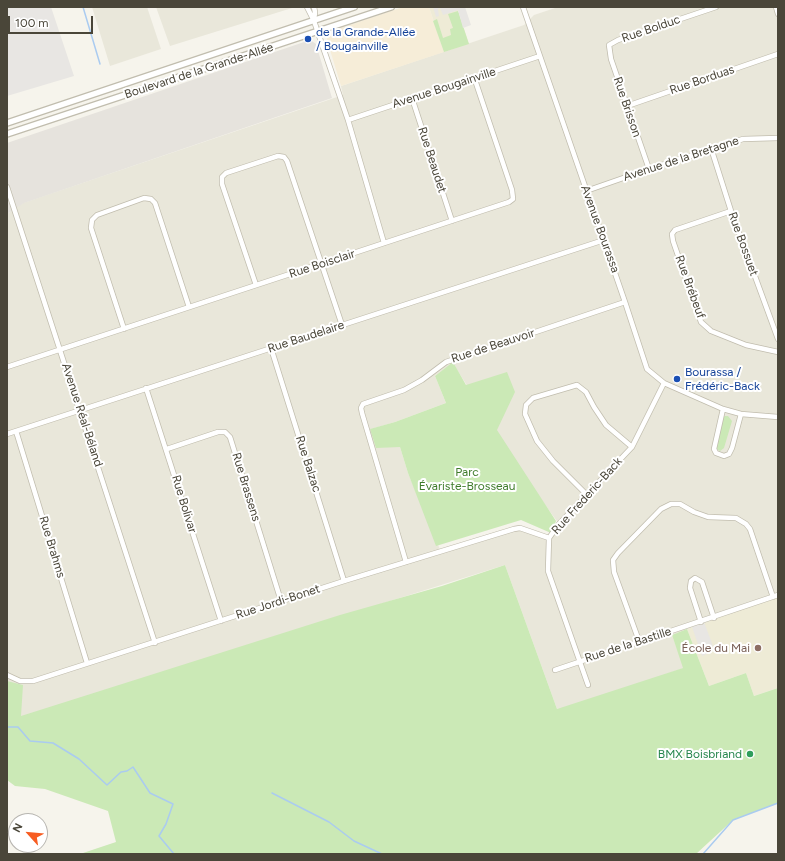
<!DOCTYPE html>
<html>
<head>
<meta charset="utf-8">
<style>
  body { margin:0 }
  #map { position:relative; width:785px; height:861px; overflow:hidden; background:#f6f4ec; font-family:Figtree,sans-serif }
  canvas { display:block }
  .frame { position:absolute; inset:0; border:8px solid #4a4639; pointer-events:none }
  .north { position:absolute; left:8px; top:813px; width:40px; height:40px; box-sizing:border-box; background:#fff; border:1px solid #b7b5b0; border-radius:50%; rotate:297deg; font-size:11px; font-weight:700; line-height:16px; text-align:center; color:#4a4639 }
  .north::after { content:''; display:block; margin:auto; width:14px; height:18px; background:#f75d22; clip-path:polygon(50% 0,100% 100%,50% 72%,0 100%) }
  .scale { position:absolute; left:8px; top:16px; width:85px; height:18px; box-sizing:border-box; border:2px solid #4a4639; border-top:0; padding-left:5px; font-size:12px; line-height:14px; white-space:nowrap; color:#4a4639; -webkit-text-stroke:3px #fff; paint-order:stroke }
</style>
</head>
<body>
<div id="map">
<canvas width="785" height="861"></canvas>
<div class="frame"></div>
<div class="north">N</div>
<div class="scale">100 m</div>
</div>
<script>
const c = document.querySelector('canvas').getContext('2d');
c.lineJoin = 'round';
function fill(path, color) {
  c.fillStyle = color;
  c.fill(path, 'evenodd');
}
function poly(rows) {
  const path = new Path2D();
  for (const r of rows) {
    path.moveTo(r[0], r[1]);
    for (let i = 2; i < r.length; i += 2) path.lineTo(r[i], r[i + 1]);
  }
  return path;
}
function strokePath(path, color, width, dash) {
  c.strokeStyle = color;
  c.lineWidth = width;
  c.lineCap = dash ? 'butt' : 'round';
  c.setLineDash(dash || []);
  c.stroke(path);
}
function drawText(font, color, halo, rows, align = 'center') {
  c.font = font + ' Figtree,sans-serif';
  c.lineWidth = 4;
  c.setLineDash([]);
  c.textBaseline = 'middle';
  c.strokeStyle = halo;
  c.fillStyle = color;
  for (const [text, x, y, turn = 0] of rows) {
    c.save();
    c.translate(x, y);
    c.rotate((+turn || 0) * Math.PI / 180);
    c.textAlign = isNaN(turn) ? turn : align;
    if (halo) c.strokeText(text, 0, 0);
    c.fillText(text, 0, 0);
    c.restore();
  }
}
const residential = poly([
  [92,7,147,7,161,49,110,66],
  [156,7,292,7,292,8,170,46],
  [558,7,778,7,778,601,721,617,672,635,684,668,567,708,557,709,505,565,20,717,7,710,7,214,23,203,343,95,341,86,524,25,534,15],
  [453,363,514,462,559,524,549,535,515,528,441,552,408,473,400,447,371,429,395,422,446,403,435,376]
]);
const commercial = poly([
  [403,7,429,7,444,52,341,86,327,40,327,35,331,34,332,31]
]);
const industrial = poly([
  [310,40,316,44,332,98,24,203,7,214,7,143]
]);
const education = poly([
  [429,7,457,7,469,44,444,52],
  [778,597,778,688,754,696,746,673,709,686,687,629]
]);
const green = poly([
  [458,11,469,44,444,52,433,21,437,19,443,38,451,35,450,29,453,28,448,14],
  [453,362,466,385,507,372,515,392,497,430,556,521,551,533,521,520,436,546,408,473,400,447,376,448,370,429,395,422,446,403,435,376],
  [725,416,728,416,732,421,724,448,720,451,713,447,722,418],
  [505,565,557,709,683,668,672,635,687,629,709,686,746,673,754,696,778,688,778,803,733,820,696,854,80,854,116,842,108,811,45,789,15,786,7,780,7,681,23,685,21,716,340,615,442,586]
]);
const parking = poly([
  [7,7,51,7,74,76,7,96],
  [433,7,465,7,471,25,463,28,458,10,443,15,440,8,438,9,439,16,436,17],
  [704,622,713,646,711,647,712,652,702,656,692,627]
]);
const stream = poly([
  [83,7,100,64],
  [7,727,18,727,30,741,53,743,79,759,107,785,121,772,127,771,133,767,150,793,173,804,166,824,159,836,174,854],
  [272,793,329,822,354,841,382,854],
  [703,854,733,820,778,803]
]);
const minor = poly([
  [307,7,314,21,348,120,384,243],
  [314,7,315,12,314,21],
  [523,7,625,302,647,369,664,383,723,409,741,414,778,417],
  [776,7,778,14],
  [412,98,452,221],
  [627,106,778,54],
  [348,120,540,56],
  [711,148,731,211,778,339],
  [649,169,611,59,609,45,618,40,716,7],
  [7,187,155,643],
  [586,191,649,169,743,139,778,138],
  [731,211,675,230,672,234,673,241,701,322,711,331,746,345,778,352],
  [256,285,222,184,222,177,226,173,278,156,284,157,287,161,342,325],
  [124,329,91,228,92,220,97,215,144,198,151,199,155,203,189,307],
  [271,348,344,581],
  [7,367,509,202,513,199,512,190,474,77],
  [146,388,221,621],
  [723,409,714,449,716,453,724,456,729,454,732,448,741,414],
  [16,431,87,663],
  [7,434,604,240],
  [167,449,218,432,225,432,230,437,281,601],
  [587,495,553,461,537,441,525,414,526,405,533,398,577,385,586,392,594,407,606,425,632,447],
  [406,562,362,413,361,408,363,404,404,390,422,380,446,362,625,302],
  [701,622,690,588,691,581,695,578,702,582,714,618],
  [639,641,614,572,613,560,618,553,661,509,671,504,680,504,694,512,708,517,736,518,746,524,750,529,773,597],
  [555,670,778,595],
  [7,675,20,681,33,681,344,581,514,529,520,528,549,538],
  [588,685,548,571,549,538,559,524,632,447,664,383]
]);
const tertiary = poly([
  [7,123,354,7],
  [7,134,391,7]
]);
const markers = [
  [308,39,4,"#1a4fb4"],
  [677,379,4,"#1a4fb4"],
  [758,648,4,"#8d6e63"],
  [750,754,4,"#2e9e5b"]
];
const streetNames = [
  ["Rue Bolduc",651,29,-19],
  ["Boulevard de la Grande-Allée",199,71,-18],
  ["Rue Borduas",702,80,-19],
  ["Avenue Bougainville",444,88,-18],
  ["Rue Brisson",627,107,71],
  ["Avenue de la Bretagne",681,159,-18],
  ["Rue Beaudet",432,160,72],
  ["Avenue Bourassa",600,229,70],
  ["Rue Bossuet",743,244,70],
  ["Rue Boisclair",322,264,-18],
  ["Rue Brébeuf",690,287,70],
  ["Rue Baudelaire",306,337,-18],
  ["Rue de Beauvoir",493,346,-18],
  ["Avenue Réal-Béland",82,415,72],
  ["Rue Balzac",308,464,72],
  ["Rue Brassens",246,487,73],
  ["Rue Frederic-Back",587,496,-48],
  ["Rue Bolivar",184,504,73],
  ["Rue Brahms",52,547,73],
  ["Rue Jordi-Bonet",278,602,-18],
  ["Rue de la Bastille",628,645,-18]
];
const transitNames = [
  ["de la Grande-Allée",316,32],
  ["/ Bougainville",316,46],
  ["Bourassa /",685,372],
  ["Frédéric-Back",685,386]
];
const parkNames = [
  ["Parc",467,472],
  ["Évariste-Brosseau",467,486]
];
const educationNames = [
  ["École du Mai",750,648]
];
const leisureNames = [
  ["BMX Boisbriand",742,754]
];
fill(residential, '#e9e7da');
fill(commercial, '#f6edd8');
fill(industrial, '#e6e3dd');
fill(education, '#eeebd6');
fill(green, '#cbe9b6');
fill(parking, '#e8e6e3');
strokePath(stream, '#aacbf0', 1.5);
strokePath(minor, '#c1bdae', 6);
strokePath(tertiary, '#c1bdae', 8);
strokePath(minor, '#fff', 4.5);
strokePath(tertiary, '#fff', 5.5);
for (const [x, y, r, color] of markers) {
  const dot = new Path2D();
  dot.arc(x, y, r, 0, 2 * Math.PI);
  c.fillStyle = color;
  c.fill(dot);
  strokePath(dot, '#fff', 1.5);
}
drawText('12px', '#4a4639', '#fff', streetNames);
drawText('12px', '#164399', '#fff', transitNames, 'left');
drawText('12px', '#407c2c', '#fff', parkNames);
drawText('12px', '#785e54', '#fff', educationNames, 'right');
drawText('12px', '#27864d', '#fff', leisureNames, 'right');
</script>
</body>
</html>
